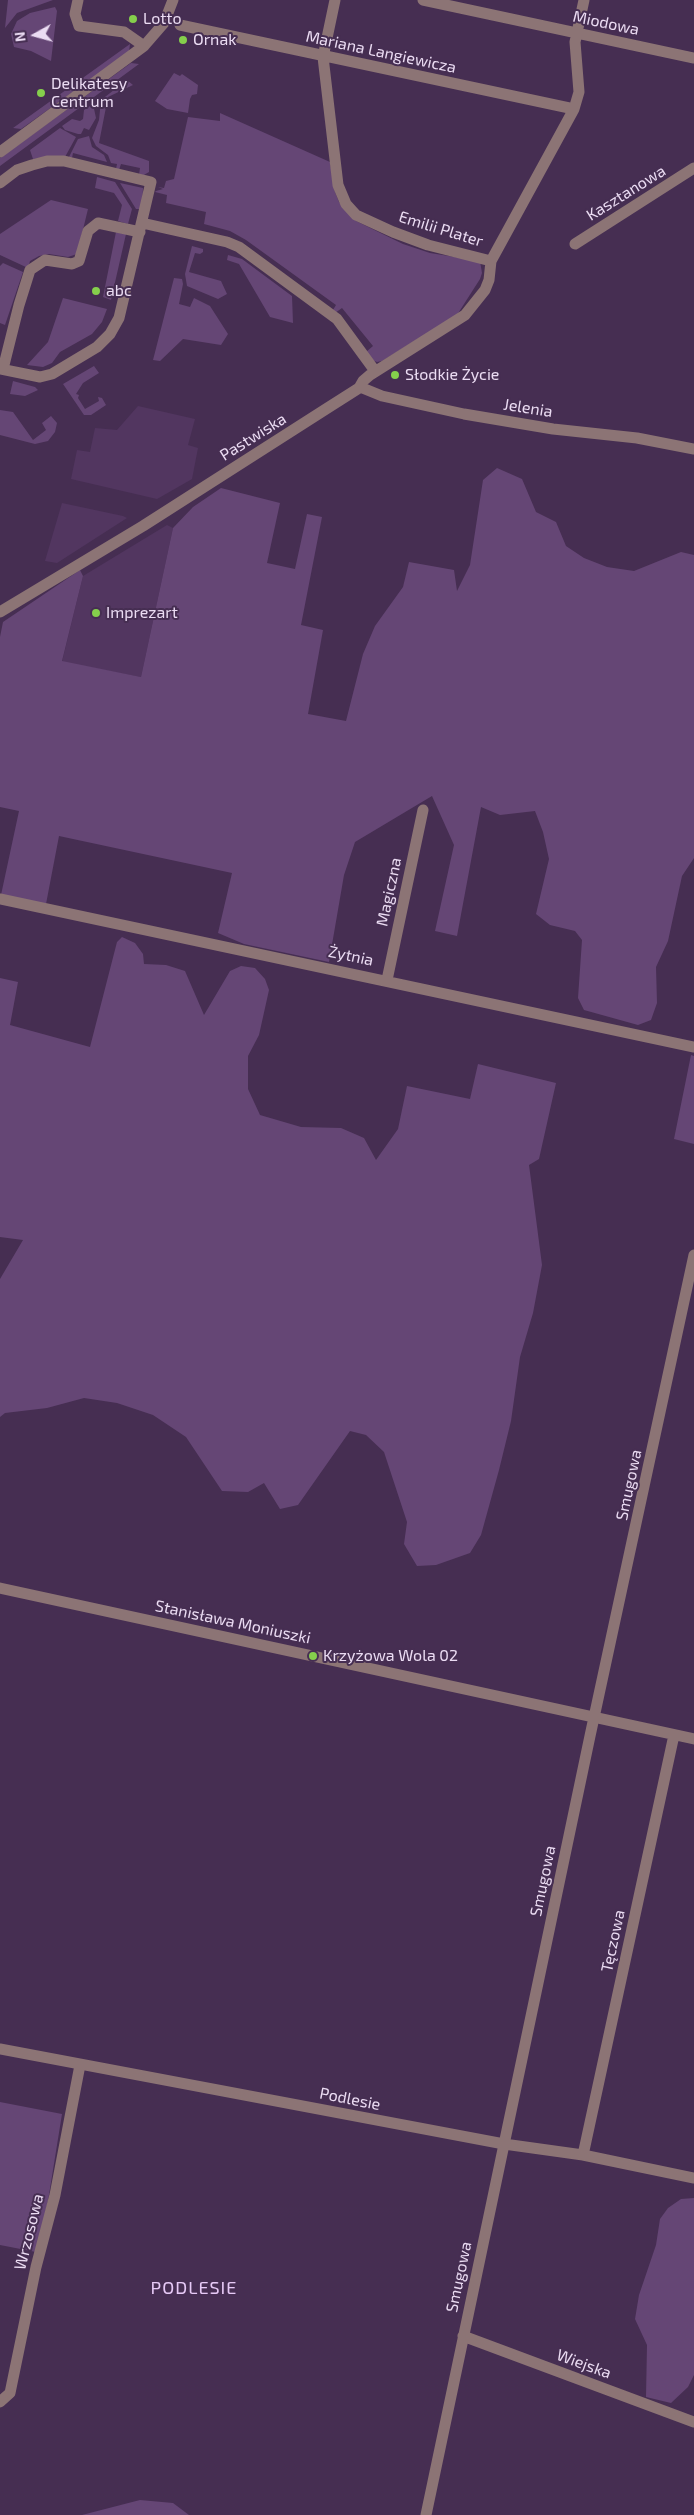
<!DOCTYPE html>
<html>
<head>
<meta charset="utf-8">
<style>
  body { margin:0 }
  #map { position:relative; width:694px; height:2515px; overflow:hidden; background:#462e52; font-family:"Exo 2",sans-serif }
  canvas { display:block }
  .north { position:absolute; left:10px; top:10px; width:50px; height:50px; -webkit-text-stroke:4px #462e52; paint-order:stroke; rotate:263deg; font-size:14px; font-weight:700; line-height:20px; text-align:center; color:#ebdcf3 }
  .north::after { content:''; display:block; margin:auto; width:18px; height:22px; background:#ebdcf3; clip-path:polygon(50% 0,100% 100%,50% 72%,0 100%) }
</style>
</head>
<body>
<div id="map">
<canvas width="694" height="2515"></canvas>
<div class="north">N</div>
</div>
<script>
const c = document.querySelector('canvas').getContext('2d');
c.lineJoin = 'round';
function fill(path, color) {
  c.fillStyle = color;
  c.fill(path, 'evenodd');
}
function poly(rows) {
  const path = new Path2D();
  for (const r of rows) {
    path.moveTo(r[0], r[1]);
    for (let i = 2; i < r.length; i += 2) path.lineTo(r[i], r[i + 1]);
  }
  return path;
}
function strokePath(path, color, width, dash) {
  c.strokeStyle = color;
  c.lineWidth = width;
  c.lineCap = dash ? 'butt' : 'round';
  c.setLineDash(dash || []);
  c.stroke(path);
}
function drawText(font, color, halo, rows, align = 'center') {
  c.font = font + ' "Exo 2",sans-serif';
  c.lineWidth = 4;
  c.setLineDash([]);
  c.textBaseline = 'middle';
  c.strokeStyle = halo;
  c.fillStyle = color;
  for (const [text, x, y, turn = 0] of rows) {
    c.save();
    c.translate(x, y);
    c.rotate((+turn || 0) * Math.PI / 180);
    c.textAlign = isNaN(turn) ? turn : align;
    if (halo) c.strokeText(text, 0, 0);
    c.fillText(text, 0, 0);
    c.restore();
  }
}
const built = poly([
  [138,406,195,419,188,445,198,448,192,479,157,499,71,479,77,450,90,452,95,428,117,430],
  [62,503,123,516,127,518,57,563,45,561],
  [167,525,173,528,141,677,62,662,83,576]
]);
const green = poly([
  [8,0,53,0,17,13,5,28],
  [55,7,57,11,51,61,31,51,14,47,11,34,17,21,30,13],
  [130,44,129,52,21,129,13,128],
  [131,63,139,64,0,166,0,158],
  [174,73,180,76,182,74,198,85,197,94,192,95,190,99,188,113,167,109,155,101],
  [127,80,133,85,108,97,99,143,149,161,149,172,142,176,139,175,140,168,121,164,119,170,116,169,117,164,111,163,108,155,96,146,92,138,99,120,101,100],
  [93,104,96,118,89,130,84,128,81,134,78,134,65,130,62,126,72,119,80,121,83,119,84,110],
  [220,113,330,162,335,192,339,202,356,221,403,244,430,253,480,261,482,273,480,279,457,315,382,361,377,362,372,360,366,352,373,346,342,308,335,313,333,310,336,305,246,240,230,231,204,224,206,212,166,203,167,195,155,192,156,191,163,189,158,187,164,188,166,181,174,179,188,117,220,121],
  [60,128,76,137,65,157,33,159,30,150],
  [89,136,92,147,104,155,107,162,73,153,72,158,69,157,78,139],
  [97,177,115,182,132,209,128,224,118,221,122,205,114,193,95,188],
  [120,183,143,188,142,209,136,209],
  [51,200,88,209,77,254,68,257,49,254,39,256,30,261,28,268,0,255,0,234],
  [116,232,126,234,111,300,103,297],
  [192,246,203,249,203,252,200,254,195,253,189,272,221,281,227,294,218,299,187,286,185,274],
  [228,255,242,259,292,296,293,323,270,317,239,264,227,260],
  [3,263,23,272,5,325,0,323,0,266],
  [174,278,182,279,183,284,179,304,190,307,194,298,210,306,228,334,221,345,183,339,160,361,153,360],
  [63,298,107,309,102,322,92,334,60,352,52,363,43,367,27,365,48,342],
  [94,366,99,373,83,383,76,394,79,395,78,398,85,409,99,401,98,397,102,398,106,405,91,415,84,415,63,384],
  [13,381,35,387,38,390,25,396,10,394],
  [0,410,13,412,33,440,46,430,42,423,51,416,57,423,55,432,48,441,35,444,0,435],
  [497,468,522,479,536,512,556,522,566,546,584,558,607,567,634,571,681,552,694,555,694,858,682,876,668,941,656,967,657,1003,651,1020,638,1025,584,1010,578,998,582,940,575,931,550,925,536,914,549,859,543,832,535,811,500,815,481,807,457,936,435,931,454,845,432,796,355,842,344,875,329,962,244,944,218,933,232,873,59,836,46,904,1,895,19,811,0,807,0,637,3,622,80,570,83,576,62,661,141,677,173,528,193,507,221,488,280,503,267,563,295,569,307,514,322,517,301,625,323,630,308,714,346,721,363,654,375,626,403,587,409,562,454,570,457,591,470,565,483,480],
  [122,937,135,943,143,954,144,964,166,965,185,971,204,1015,230,971,241,966,255,968,265,979,269,990,259,1035,248,1056,248,1089,260,1115,301,1127,341,1128,364,1138,376,1160,398,1129,407,1086,470,1099,478,1064,556,1083,539,1159,529,1165,542,1265,533,1313,520,1357,511,1421,499,1470,481,1535,470,1553,436,1565,417,1566,404,1544,407,1522,384,1452,366,1435,350,1431,298,1505,280,1509,264,1483,248,1492,222,1491,186,1437,153,1415,117,1403,84,1398,47,1408,5,1413,0,1417,0,1279,23,1240,0,1237,0,978,18,982,10,1025,90,1047,117,942],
  [691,1055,694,1056,694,1144,674,1139],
  [0,2102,62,2114,48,2201,36,2252,0,2245],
  [694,2198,694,2375,688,2387,671,2403,646,2397,647,2345,635,2319,639,2295,656,2245,660,2219,668,2208,681,2199],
  [140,2500,173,2503,189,2515,82,2515]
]);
const minor = poly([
  [78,0,75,14,79,26,124,32,144,46],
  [335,0,323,57,338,185,346,204,356,215,393,232,428,245,491,261,574,109,579,92,575,42,584,0],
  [423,0,694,58],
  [180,25,574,109],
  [0,152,144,46,164,23,173,0],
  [0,183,17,170,32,165,47,161,64,161,151,182,119,318,110,334,97,347,52,374,40,377,0,369],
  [142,223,227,242,239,247,337,319,375,371],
  [575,244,694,168],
  [3,369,19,305,30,270,45,260,72,264,79,261,88,231,98,223,140,232],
  [360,387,382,396,464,414,553,429,637,438,694,449],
  [0,612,143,526,326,409,359,388,363,381,370,375,465,315,485,290,489,280,491,261],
  [0,899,694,1047],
  [387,980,423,810],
  [0,1588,694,1739],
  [0,2049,504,2144,583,2155,694,2178],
  [583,2155,674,1735],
  [463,2336,694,2422],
  [0,2402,10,2393,36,2267,55,2195,80,2065],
  [426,2515,590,1736,694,1255]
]);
const markers = [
  [133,19,5,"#85cf4c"],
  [183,40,5,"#85cf4c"],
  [41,93,5,"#85cf4c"],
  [96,291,5,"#85cf4c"],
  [395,375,5,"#85cf4c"],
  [96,613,5,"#85cf4c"],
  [313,1656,5,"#85cf4c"]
];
const poiNames = [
  ["Lotto",143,19],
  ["Ornak",193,40],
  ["Delikatesy",51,84],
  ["Centrum",51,102],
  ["abc",106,291],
  ["Słodkie Życie",405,375],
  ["Imprezart",106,613],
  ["Krzyżowa Wola 02",323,1656]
];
const streetNames = [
  ["Miodowa",606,23,12],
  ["Mariana Langiewicza",381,52,12],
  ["Kasztanowa",626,193,-32],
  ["Emilii Plater",441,229,17],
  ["Jelenia",528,408,9],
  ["Pastwiska",253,437,-32],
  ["Magiczna",389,892,-78],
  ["Żytnia",351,956,12],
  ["Smugowa",629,1485,-78],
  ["Stanisława Moniuszki",233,1622,12],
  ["Smugowa",543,1881,-78],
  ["Tęczowa",613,1941,-78],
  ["Podlesie",350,2099,11],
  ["Wrzosowa",29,2232,-76],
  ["Smugowa",459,2277,-78],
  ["Wiejska",584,2364,20]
];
const neighbourhoodNames = [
  ["PODLESIE",194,2288]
];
fill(built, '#523660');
fill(green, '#654675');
strokePath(minor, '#8c7475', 11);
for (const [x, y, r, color] of markers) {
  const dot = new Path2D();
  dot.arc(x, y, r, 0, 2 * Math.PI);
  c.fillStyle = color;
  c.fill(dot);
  strokePath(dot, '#462e52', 2);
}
drawText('16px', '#ebdcf3', '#462e52', poiNames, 'left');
drawText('16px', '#ebdcf3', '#462e52', streetNames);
c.letterSpacing = '1px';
drawText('18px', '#e6c9f6', '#462e52', neighbourhoodNames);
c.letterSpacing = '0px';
</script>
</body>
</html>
